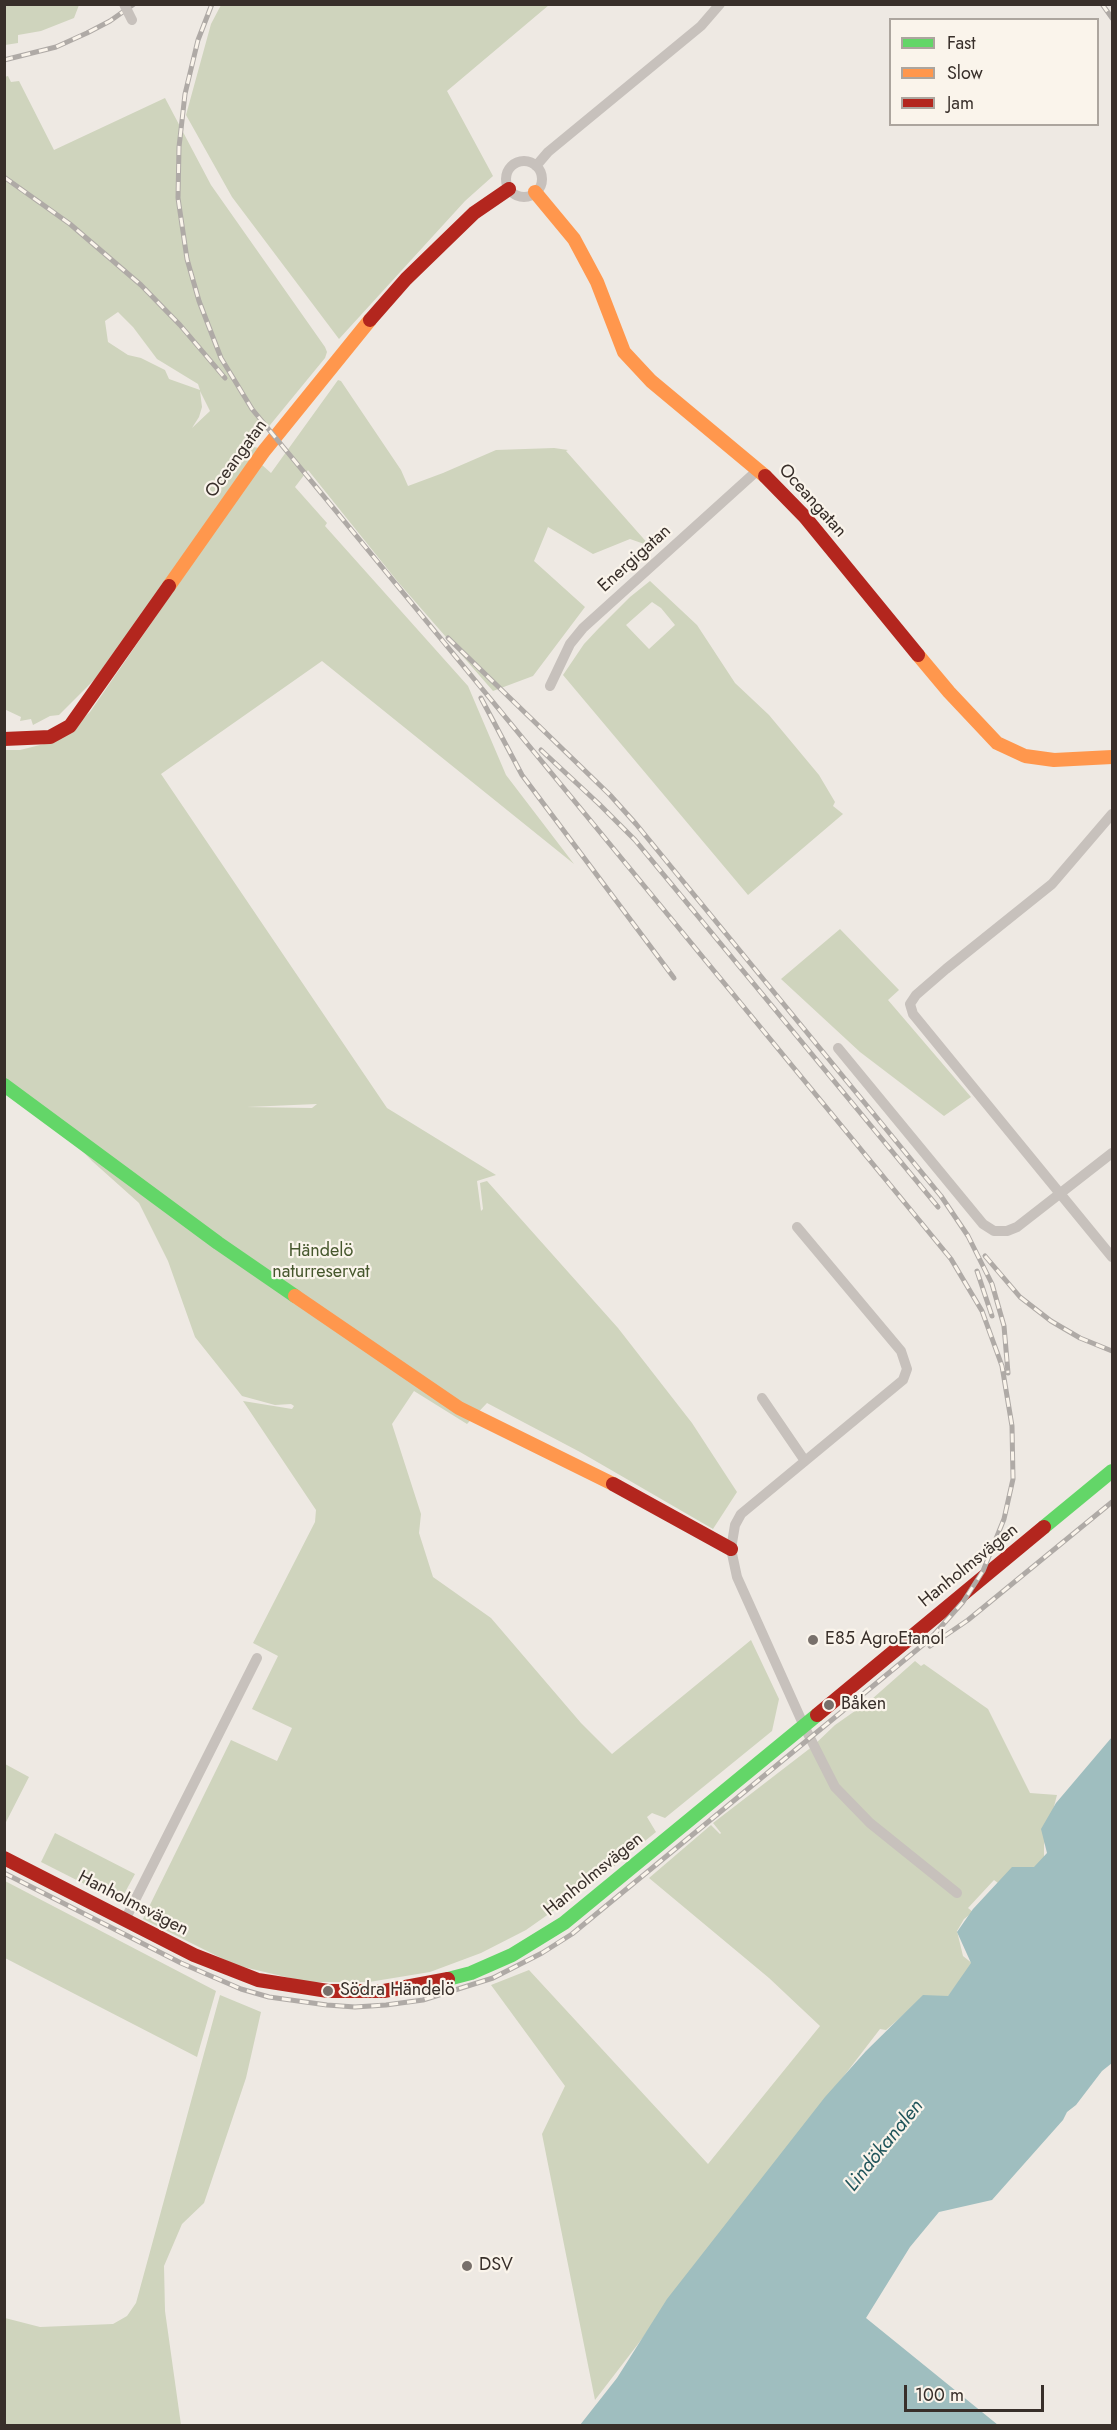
<!DOCTYPE html>
<html>
<head>
<meta charset="utf-8">
<style>
  body { margin:0 }
  #map { position:relative; width:1117px; height:2430px; overflow:hidden; background:#eee9e3; font-family:Jost,sans-serif }
  canvas { display:block }
  .frame { position:absolute; inset:0; border:6px solid #382f2a; pointer-events:none }
  .legend { position:absolute; left:889px; top:18px; width:210px; height:108px; box-sizing:border-box; background:#faf4eb; border:2px solid #aca59e; margin:0; padding:8px 10px; list-style:none; font-size:18px; color:#382f2a }
  .legend li { display:flex; align-items:center; gap:12px; height:30px }
  .legend b { width:30px; border:2px solid #aca59e }
  .scale { position:absolute; left:904px; top:2385px; width:140px; height:27px; box-sizing:border-box; border:3px solid #382f2a; border-top:0; padding-left:8px; font-size:18px; line-height:21px; white-space:nowrap; color:#382f2a; -webkit-text-stroke:4px #faf4eb; paint-order:stroke }
</style>
</head>
<body>
<div id="map">
<canvas width="1117" height="2430"></canvas>
<div class="frame"></div>
<ul class="legend">
<li><b style="height:8px;background:#63d668"></b>Fast</li>
<li><b style="height:8px;background:#ff974d"></b>Slow</li>
<li><b style="height:8px;background:#b3261e"></b>Jam</li>
</ul>
<div class="scale">100 m</div>
</div>
<script>
const c = document.querySelector('canvas').getContext('2d');
c.lineJoin = 'round';
function fill(path, color) {
  c.fillStyle = color;
  c.fill(path, 'evenodd');
}
function poly(rows) {
  const path = new Path2D();
  for (const r of rows) {
    if (r.length === 3) {
      path.moveTo(r[0] + r[2], r[1]);
      path.arc(r[0], r[1], r[2], 0, 2 * Math.PI);
      continue;
    }
    path.moveTo(r[0], r[1]);
    for (let i = 2; i < r.length; i += 2) path.lineTo(r[i], r[i + 1]);
  }
  return path;
}
function strokePath(path, color, width, dash) {
  c.strokeStyle = color;
  c.lineWidth = width;
  c.lineCap = dash ? 'butt' : 'round';
  c.setLineDash(dash || []);
  c.stroke(path);
}
function drawText(font, color, halo, rows, align = 'center') {
  c.font = font + ' Jost,sans-serif';
  c.lineWidth = 4.5;
  c.setLineDash([]);
  c.textBaseline = 'middle';
  c.strokeStyle = halo;
  c.fillStyle = color;
  for (const [text, x, y, turn = 0] of rows) {
    c.save();
    c.translate(x, y);
    c.rotate((+turn || 0) * Math.PI / 180);
    c.textAlign = isNaN(turn) ? turn : align;
    if (halo) c.strokeText(text, 0, 0);
    c.fillText(text, 0, 0);
    c.restore();
  }
}
const green = poly([
  [5,4,79,4,79,5,74,18,41,31,18,35,18,43,5,45],
  [221,5,549,5,447,91,493,176,465,201,339,339,232,197,186,115,211,24],
  [8,76,11,82,19,81,54,150,165,98,211,185,325,347,327,352,325,358,252,447,261,448,95,679,59,715,50,716,33,725,31,719,20,721,21,717,4,709,4,77],
  [118,312,133,327,157,359,198,384,200,390,169,379,165,370,141,358,128,355,108,342,105,321],
  [200,391,210,411,192,428,199,417,202,407],
  [338,380,341,381,401,470,408,486,443,473,496,450,554,448,568,450,566,451,650,546,630,539,593,554,548,527,534,561,585,607,533,676,493,691,398,582,308,470,295,487,327,523,325,526,468,686,506,775,574,864,322,661,161,774,387,1108,496,1175,477,1181,481,1211,483,1209,480,1183,487,1181,618,1328,692,1423,737,1492,713,1529,580,1452,487,1403,467,1424,414,1391,392,1424,421,1514,419,1533,433,1577,491,1618,581,1723,612,1754,751,1640,779,1699,772,1731,665,1818,652,1813,647,1817,656,1832,597,1880,526,1930,481,1953,430,1972,369,1982,307,1982,235,1965,143,1919,231,1740,277,1761,292,1728,252,1709,278,1656,253,1643,315,1522,316,1510,243,1401,292,1409,294,1406,291,1404,275,1405,242,1396,195,1337,168,1261,139,1203,92,1161,56,1124,5,1087,4,750,20,750,44,744,72,729,90,712,261,464,271,473],
  [317,1104,312,1108,246,1107,247,1107],
  [650,581,697,625,735,683,769,715,819,775,835,802,833,806,843,814,748,895,563,675,584,644,599,628,630,597],
  [652,602,661,608,675,625,649,649,626,625],
  [840,929,899,990,888,1000,971,1097,944,1116,860,1052,781,979],
  [915,1661,921,1666,924,1664,988,1709,1030,1793,1057,1795,1044,1845,1044,1863,998,1883,994,1880,968,1908,973,1912,964,1919,957,1931,963,1956,973,1964,945,2000,923,1998,886,2030,880,2029,595,2400,542,2134,565,2086,491,1985,529,1970,708,2164,820,2026,769,1978,649,1878,711,1825,720,1834,721,1833,713,1823,813,1746,835,1725,872,1699],
  [5,1764,29,1777,5,1824],
  [55,1833,135,1874,123,1896,118,1901,41,1862],
  [5,1881,216,1991,197,2057,5,1958],
  [220,1995,261,2012,246,2078,204,2203,182,2224,164,2266,165,2311,181,2425,5,2425,5,2318,40,2327,113,2324,127,2316,136,2303]
]);
const water = poly([
  [1112,1737,1112,2063,1102,2071,1076,2105,1067,2112,1063,2120,992,2200,939,2212,910,2247,866,2318,998,2425,580,2425,617,2378,667,2299,825,2097,866,2051,923,1995,948,1996,971,1963,957,1932,973,1909,1012,1867,1034,1867,1047,1853,1041,1829,1056,1803]
]);
const street = poly([
  [524,179,18],
  [536,166,548,152,701,26,720,4],
  [550,686,570,644,583,628,759,469],
  [1112,814,1052,884,946,969,916,995,910,1004,913,1014,1112,1257],
  [838,1048,983,1224,994,1231,1007,1231,1017,1227,1112,1153],
  [797,1227,901,1351,907,1369,903,1380,741,1514,735,1525,731,1549,737,1577,804,1726,835,1787,870,1823,957,1893],
  [762,1398,805,1461],
  [125,1920,257,1658]
]);
const fast = poly([
  [4,1085,218,1243,295,1296],
  [1044,1527,1112,1471],
  [448,1979,471,1973,512,1955,564,1923,817,1715]
]);
const slow = poly([
  [535,192,574,239,597,282,624,352,651,381,765,476],
  [169,586,264,451,370,320],
  [918,655,949,692,997,743,1025,756,1054,760,1112,757],
  [295,1296,459,1408,613,1484]
]);
const jam = poly([
  [370,320,406,279,474,213,509,189],
  [765,476,805,517,918,655],
  [4,739,50,737,70,726,169,586],
  [613,1484,731,1549],
  [817,1715,1044,1527],
  [4,1858,194,1955,258,1980,328,1991,384,1991,448,1979]
]);
const rail = poly([
  [1102,4,1112,18],
  [4,60,56,47,87,33,110,21,134,4],
  [4,177,70,224,141,285,180,325,225,378],
  [448,638,610,795,636,824,941,1196,968,1236,992,1284,1004,1326,1008,1373],
  [481,698,522,775,674,978],
  [541,750,599,804,635,840,938,1207],
  [985,1256,1020,1297,1051,1321,1080,1338,1112,1351],
  [977,1271,992,1316],
  [930,1646,968,1620,1112,1502],
  [4,1873,181,1963,241,1989,269,1997,327,2005,355,2007,386,2005,423,2000,493,1978,542,1953,572,1934,930,1639,963,1602,983,1571,1004,1519,1013,1479,1012,1426,1002,1366,982,1311,951,1259,252,409,221,358,199,301,187,259,178,198,179,147,185,94,198,40,212,4]
]);
const streetBridge = poly([
  [124,4,132,20]
]);
const markers = [
  [813,1640,6,"#78706b"],
  [829,1705,6,"#78706b"],
  [328,1991,6,"#78706b"],
  [467,2266,6,"#78706b"]
];
const streetNames = [
  ["Oceangatan",237,459,-54],
  ["Oceangatan",812,501,48],
  ["Energigatan",635,559,-42],
  ["Hanholmsvägen",969,1566,-39],
  ["Hanholmsvägen",594,1875,-39],
  ["Hanholmsvägen",133,1904,27]
];
const parkNames = [
  ["Händelö",321,1252],
  ["naturreservat",321,1273]
];
const poiNames = [
  ["E85 AgroEtanol",825,1640],
  ["Båken",841,1705],
  ["Södra Händelö",340,1991],
  ["DSV",479,2266]
];
const waterNames = [
  ["Lindökanalen",885,2146,-51]
];
fill(green, '#cfd4bd');
fill(water, '#9fbebf');
strokePath(street, '#c7c1bc', 10);
strokePath(fast, '#63d668', 14);
strokePath(slow, '#ff974d', 14);
strokePath(jam, '#b3261e', 14);
strokePath(rail, '#afaaa6', 5);
strokePath(rail, '#faf4eb', 3, [9]);
strokePath(streetBridge, '#c7c1bc', 10);
for (const [x, y, r, color] of markers) {
  const dot = new Path2D();
  dot.arc(x, y, r, 0, 2 * Math.PI);
  c.fillStyle = color;
  c.fill(dot);
  strokePath(dot, '#faf4eb', 2);
}
drawText('18px', '#382f2a', '#faf4eb', streetNames);
drawText('18px', '#46572d', '#faf4eb', parkNames);
drawText('18px', '#382f2a', '#faf4eb', poiNames, 'left');
drawText('italic 20px', '#1f545a', '#faf4eb', waterNames);
</script>
</body>
</html>
